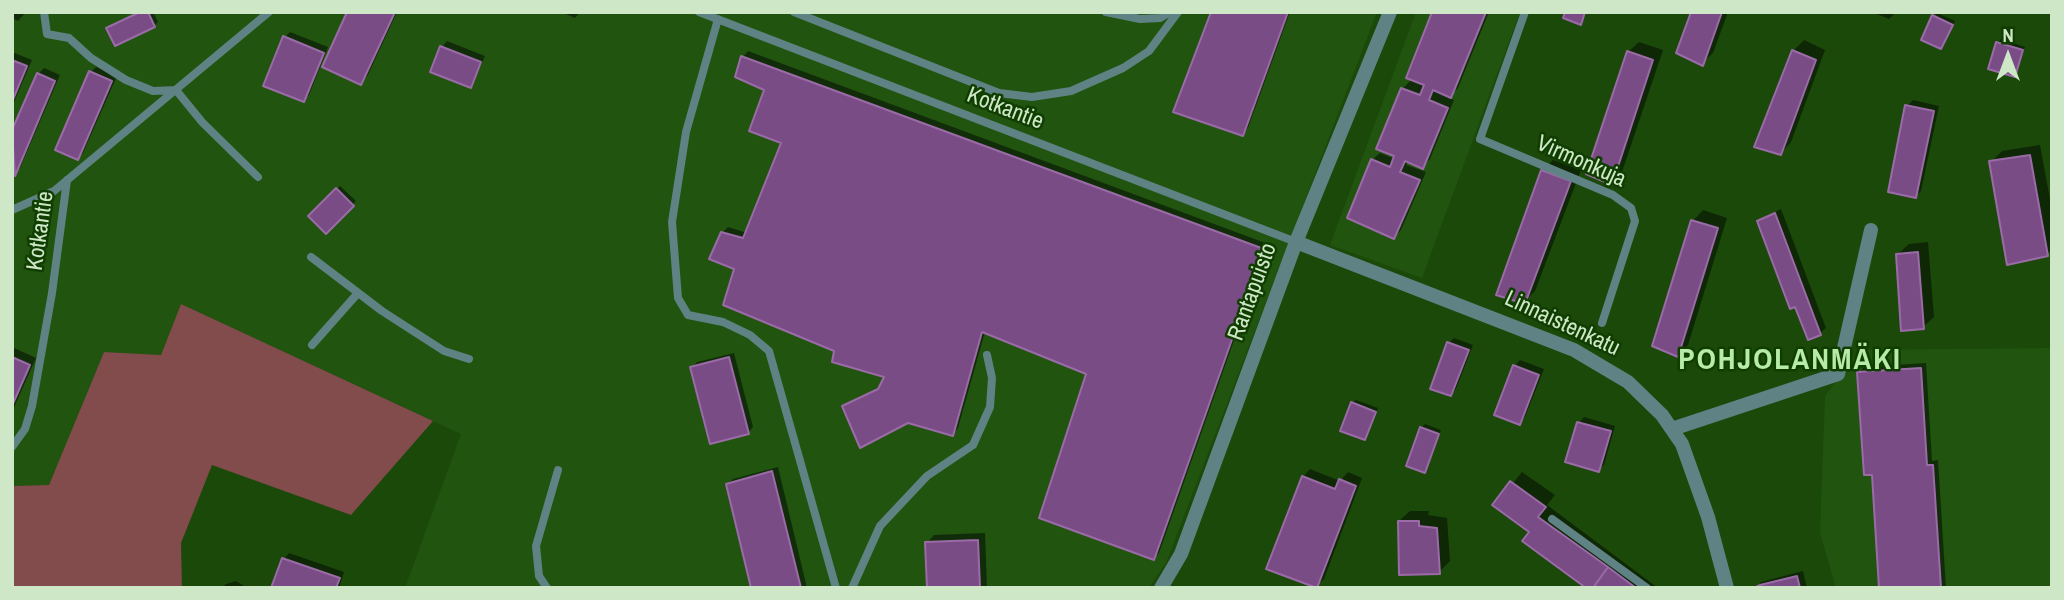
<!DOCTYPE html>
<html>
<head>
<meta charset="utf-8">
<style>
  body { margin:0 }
  #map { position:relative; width:2064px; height:600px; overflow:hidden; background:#1b490a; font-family:"Archivo Narrow",sans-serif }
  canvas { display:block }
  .frame { position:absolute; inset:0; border:14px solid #cee7c7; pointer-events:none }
  .north { position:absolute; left:1973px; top:21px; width:70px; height:70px; -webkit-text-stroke:5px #0f3e00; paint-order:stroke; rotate:0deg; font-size:19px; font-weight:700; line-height:28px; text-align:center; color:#cee7c7 }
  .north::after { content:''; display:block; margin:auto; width:24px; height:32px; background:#cee7c7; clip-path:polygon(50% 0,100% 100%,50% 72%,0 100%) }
</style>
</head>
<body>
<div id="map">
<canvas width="2064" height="600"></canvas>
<div class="frame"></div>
<div class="north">N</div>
</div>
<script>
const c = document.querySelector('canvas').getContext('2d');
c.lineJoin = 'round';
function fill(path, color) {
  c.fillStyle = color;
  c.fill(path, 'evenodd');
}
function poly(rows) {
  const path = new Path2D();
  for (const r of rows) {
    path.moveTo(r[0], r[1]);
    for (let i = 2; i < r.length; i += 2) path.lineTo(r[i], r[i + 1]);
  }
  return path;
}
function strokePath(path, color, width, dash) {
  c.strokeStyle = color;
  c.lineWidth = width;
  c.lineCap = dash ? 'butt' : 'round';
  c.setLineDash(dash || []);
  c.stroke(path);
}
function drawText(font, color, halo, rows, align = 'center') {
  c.font = font + ' "Archivo Narrow",sans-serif';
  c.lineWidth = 5;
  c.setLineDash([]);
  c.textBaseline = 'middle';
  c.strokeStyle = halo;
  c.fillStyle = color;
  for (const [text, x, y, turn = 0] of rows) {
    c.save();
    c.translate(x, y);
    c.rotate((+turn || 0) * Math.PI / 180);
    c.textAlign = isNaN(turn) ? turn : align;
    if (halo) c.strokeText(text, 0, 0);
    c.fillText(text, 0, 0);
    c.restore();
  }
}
const built = poly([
  [12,12,1377,12,1166,563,1149,588,405,588,461,434,181,304,161,355,104,352,49,485,12,486],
  [1416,12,1520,12,1422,278,1330,245],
  [2052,348,2052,588,1836,588,1820,533,1825,396,1859,350]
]);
const green = poly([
  [181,304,433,421,351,515,212,465,181,543,182,588,12,588,12,486,49,485,104,352,161,355]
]);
const shadow = poly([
  [12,12,26,12,18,21,12,18],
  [139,12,153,12,158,22,154,26,108,29],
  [349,12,397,12,368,75,361,83],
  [561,12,580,12,575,18],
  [1212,12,1290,12,1248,128,1242,134],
  [1434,12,1489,12,1458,88,1448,98,1454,100,1430,159,1422,167,1408,161,1406,165,1426,172,1401,230,1394,237,1372,160,1380,153,1395,159,1402,89,1412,79],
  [1693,12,1728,12,1713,53,1702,63],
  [1872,12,1896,12,1889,19],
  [1937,13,1955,21,1941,47,1934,16],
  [290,32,328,47,309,95,303,100,285,37],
  [2001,39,2025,47,2014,75,1998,43],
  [1804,40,1825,50,1791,142,1781,153,1793,51],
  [447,41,485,56,471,86,442,47],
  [1639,42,1663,50,1622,172,1612,183,1628,52],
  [748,51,1268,244,1159,553,1154,558,1088,373,985,332,958,428,952,434,844,406,882,386,886,376,836,350,736,268,722,233,728,227,747,233,784,142,767,89,743,57],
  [12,52,32,60,12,107],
  [96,67,117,76,83,153,78,158,91,72],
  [44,68,60,75,20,168,14,174,12,135,38,74],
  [1913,100,1939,106,1921,191,1916,196,1907,106],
  [2040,145,2052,210,2052,249,2047,254,1991,162,2002,151],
  [1553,160,1581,170,1535,291,1524,302,1542,171],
  [340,186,356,201,326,231,310,216],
  [1781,209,1826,328,1820,333,1759,221],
  [1703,210,1727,218,1688,345,1678,355,1693,221],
  [1928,242,1934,317,1923,327,1898,254,1909,244],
  [1454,338,1473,345,1456,389,1451,394,1449,343],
  [12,347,36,358,12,412],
  [734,353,753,427,748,433,692,368,697,362],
  [1520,360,1544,369,1525,417,1520,423,1515,366],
  [1926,363,1932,461,1938,460,1946,588,1881,588,1873,473,1859,373,1864,367],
  [1356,400,1378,408,1364,438,1352,403],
  [1584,417,1615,426,1604,465,1598,470,1579,423],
  [1425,424,1441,430,1425,471,1421,428],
  [778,467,807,588,753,588,728,484,733,479],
  [1310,469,1340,481,1348,472,1362,478,1324,579,1316,586,1303,477],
  [1522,472,1555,495,1547,505,1658,588,1589,588,1532,532,1495,505],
  [1410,511,1429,511,1428,515,1447,518,1450,561,1439,572,1399,521],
  [985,533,987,588,929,588,927,543,934,535],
  [289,553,344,572,339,588,273,588,284,559],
  [1803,571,1807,588,1756,588,1761,582],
  [236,581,247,588,222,588,226,584]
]);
const building = poly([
  [140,12,148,12,155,27,115,46,106,28,140,12],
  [347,12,395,12,361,85,322,67,347,12],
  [1211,12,1288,12,1243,136,1173,112,1211,12],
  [1432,12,1486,12,1451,98,1433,90,1429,100,1448,108,1423,169,1405,161,1400,172,1420,180,1394,239,1347,218,1371,159,1390,167,1394,156,1376,149,1401,88,1420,95,1424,85,1406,78,1432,12],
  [1565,12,1585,12,1581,25,1563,18,1565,12],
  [1691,12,1722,12,1703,66,1676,53,1691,12],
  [1932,15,1953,25,1941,49,1921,40,1932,15],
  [283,36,324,53,304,102,263,86,283,36],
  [1996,42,2023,50,2015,77,1988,69,1996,42],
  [440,46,481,62,471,88,430,72,440,46],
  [1792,50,1816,60,1781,155,1754,147,1792,50],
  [1627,51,1653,60,1612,185,1586,174,1627,51],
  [741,56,1264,249,1154,560,1039,518,1086,374,982,332,953,436,908,423,860,448,842,406,878,389,884,377,832,362,834,351,723,305,734,269,709,259,721,232,743,238,781,143,749,131,764,90,735,77,741,56],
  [12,60,27,66,12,102,12,60],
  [89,71,112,81,78,160,55,150,89,71],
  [37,73,55,81,15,176,12,130,37,73],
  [1905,105,1934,111,1916,198,1888,192,1905,105],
  [2030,155,2048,256,2007,265,1989,161,2030,155],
  [1541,170,1571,181,1525,304,1496,295,1541,170],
  [336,188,354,206,326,234,308,216,336,188],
  [1775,213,1821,335,1808,340,1795,307,1790,309,1757,221,1775,213],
  [1691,220,1718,228,1678,357,1652,346,1691,220],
  [1918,252,1924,329,1901,331,1896,254,1918,252],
  [1447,342,1469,350,1451,396,1430,389,1447,342],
  [12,357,30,365,12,406,12,357],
  [729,357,749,434,710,444,690,367,729,357],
  [1513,365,1539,375,1520,425,1494,415,1513,365],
  [1921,368,1927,465,1933,465,1941,588,1879,588,1872,475,1864,475,1857,372,1921,368],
  [1351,402,1376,412,1365,440,1340,431,1351,402],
  [1577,422,1611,431,1599,472,1565,462,1577,422],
  [1420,427,1439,434,1425,473,1406,466,1420,427],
  [772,471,801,588,751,588,726,484,772,471],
  [1302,476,1335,489,1339,479,1356,486,1317,588,1266,569,1302,476],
  [1510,481,1546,507,1538,517,1608,567,1593,588,1586,588,1522,541,1529,532,1492,505,1510,481],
  [1398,521,1419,521,1419,526,1437,528,1440,574,1399,575,1398,521],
  [978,540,980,588,927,588,925,542,978,540],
  [282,558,340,578,336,588,271,588,282,558],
  [1608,567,1636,588,1593,588,1608,567],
  [1797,576,1800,588,1754,588,1760,585,1797,576]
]);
const service = poly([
  [44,12,47,34,69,38,91,58,126,80,153,91,176,90,202,122,258,177],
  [699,12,1296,242],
  [794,12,999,93,1032,97,1071,91,1123,68,1149,51,1178,12],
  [1106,12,1140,19,1160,18,1170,12],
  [1525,12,1480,139,1613,195,1631,208,1635,221,1602,323],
  [718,19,686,132,672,222,678,298,688,315,723,322,750,335,769,351,836,588],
  [12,210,54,191,269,12],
  [311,257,382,311,444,351,469,359],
  [312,345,358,293],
  [12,447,25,429,32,406,52,293,67,180],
  [1552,519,1647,588],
  [547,588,539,576,536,546,558,470],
  [852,588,880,526,927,476,973,445,990,407,992,378,987,355]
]);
const minor = poly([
  [1296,242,1574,350,1628,382,1662,415,1682,444,1708,517,1727,588],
  [1672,429,1838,374,1871,230]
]);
const tertiary = poly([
  [1161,588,1181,554,1296,242,1390,12]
]);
const streetNames = [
  ["Kotkantie",1005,109,21],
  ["Virmonkuja",1581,162,24],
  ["Kotkantie",41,231,-82],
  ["Rantapuisto",1253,292,-70],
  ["Linnaistenkatu",1562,324,25]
];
const districtNames = [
  ["POHJOLANMÄKI",1790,361]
];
fill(built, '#21540f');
fill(green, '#824b4c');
fill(shadow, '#0007');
fill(building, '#794c85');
strokePath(building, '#9a6ba7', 2);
strokePath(service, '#5f8384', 8);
strokePath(minor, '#5f8384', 14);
strokePath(tertiary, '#5f8384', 14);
drawText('23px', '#cee7c7', '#0f3e00', streetNames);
c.letterSpacing = '2px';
drawText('bold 30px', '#b7eba9', '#0f3e00', districtNames);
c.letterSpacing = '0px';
</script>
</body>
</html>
